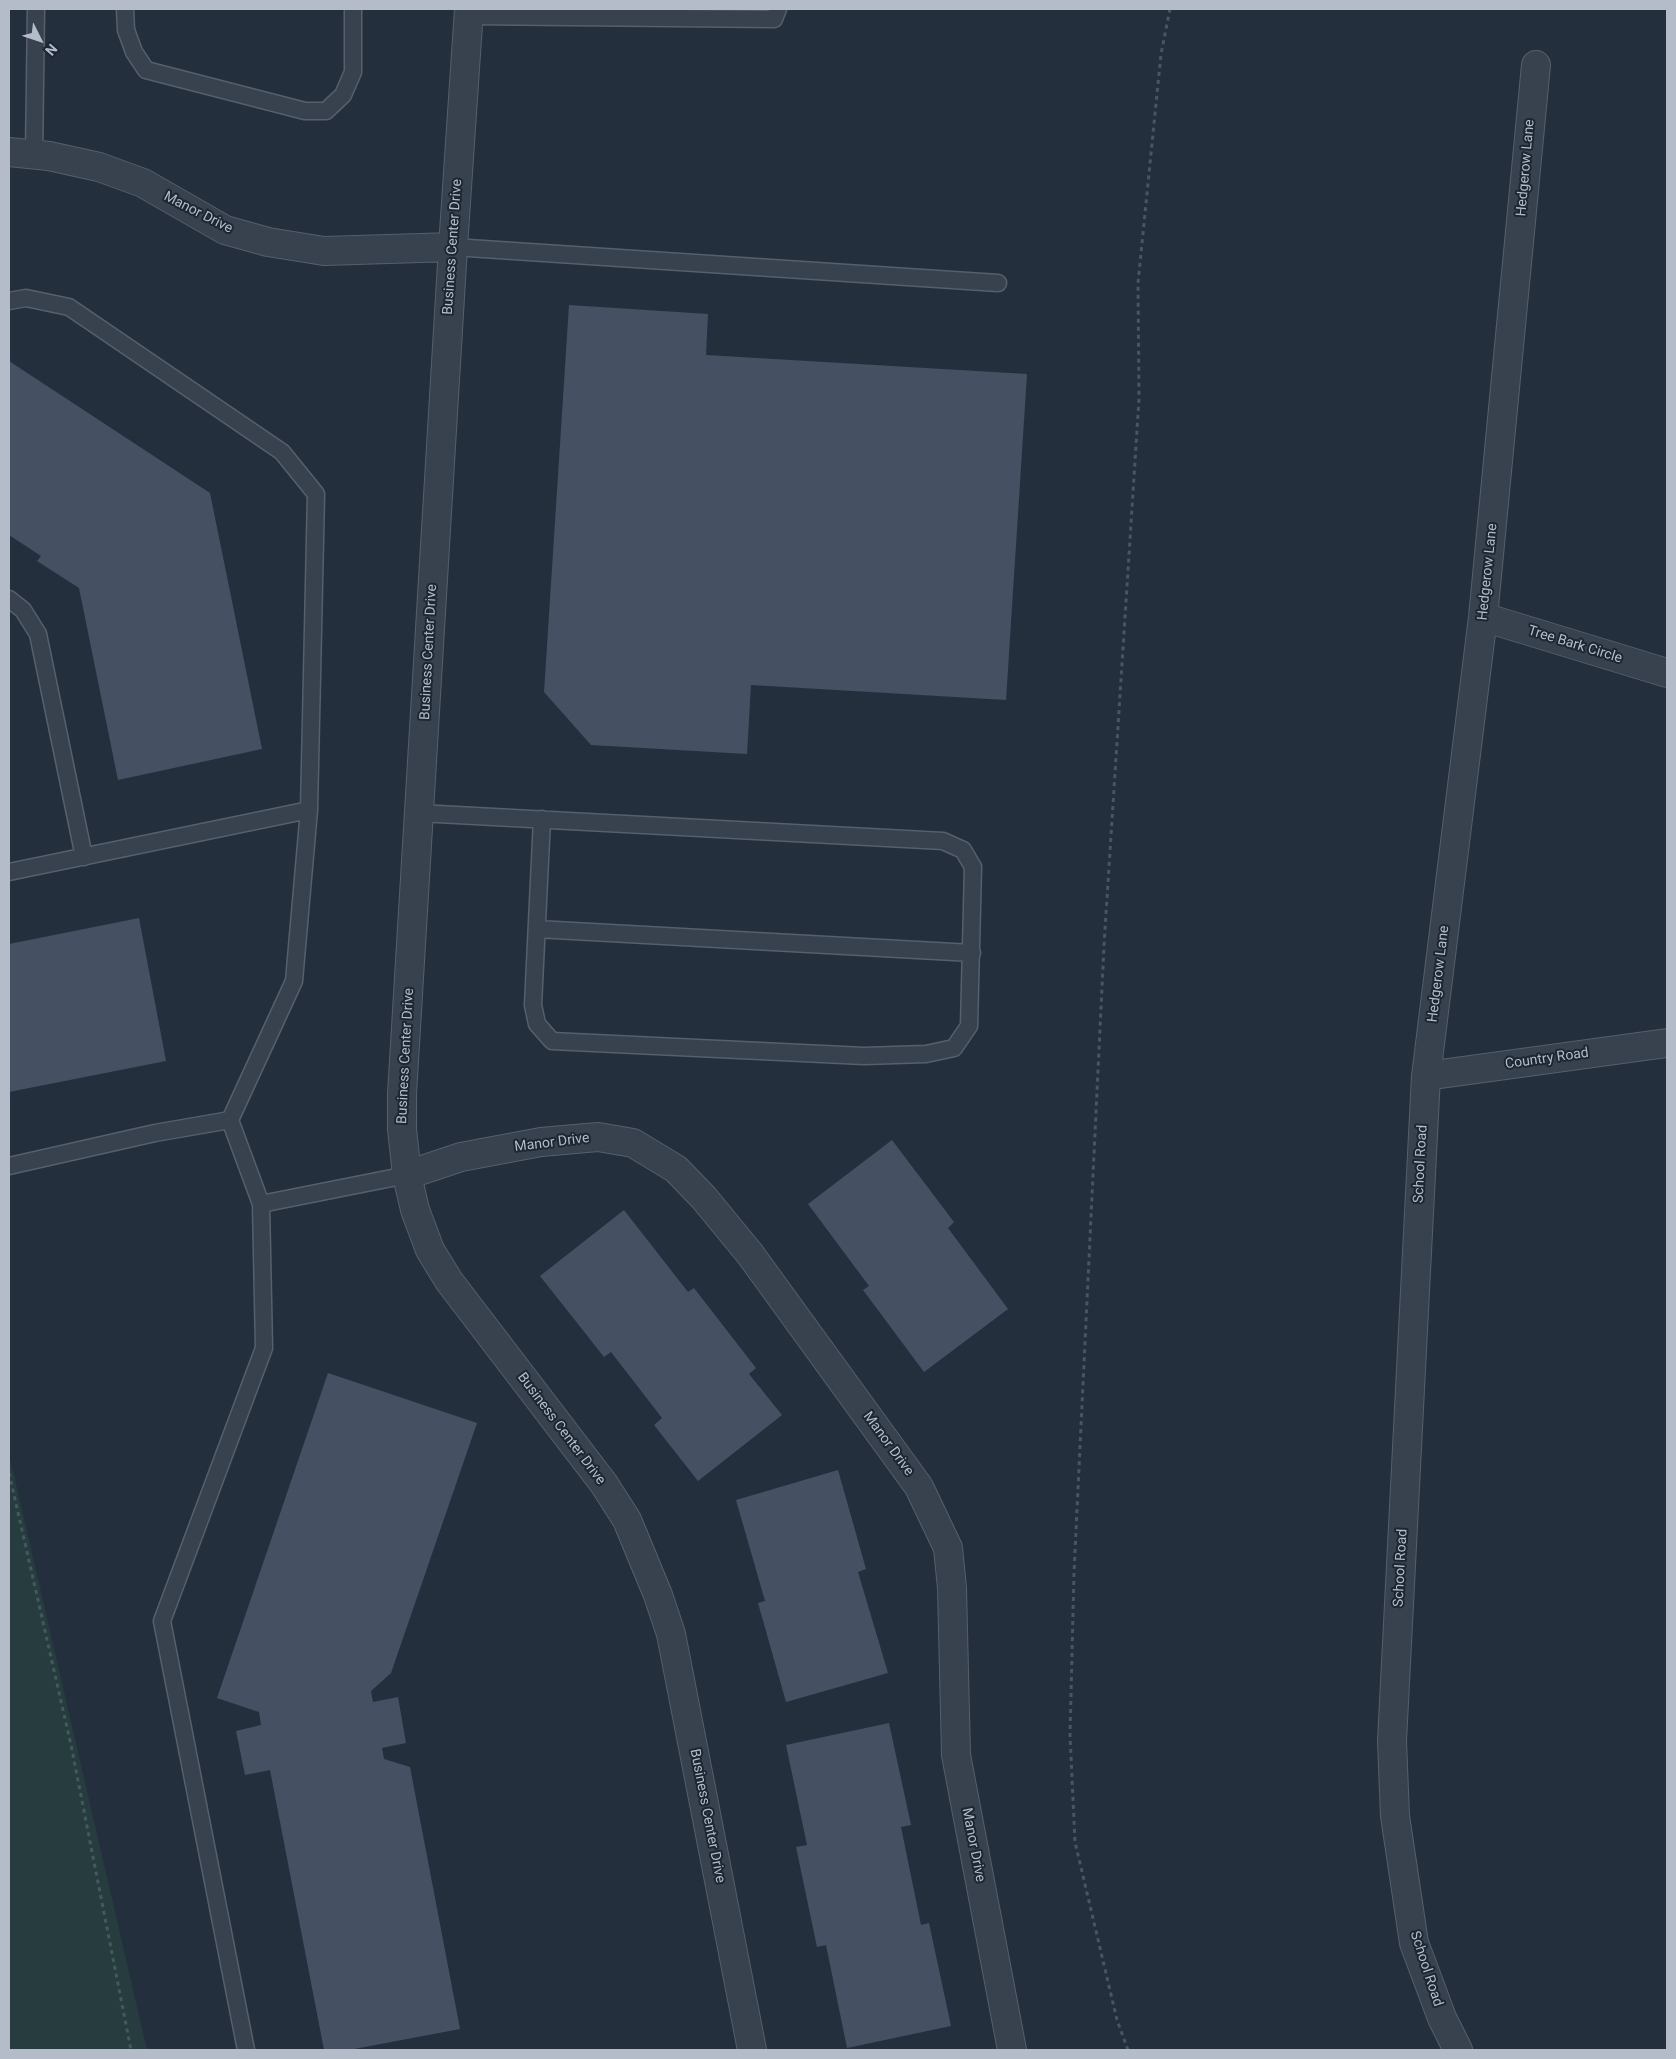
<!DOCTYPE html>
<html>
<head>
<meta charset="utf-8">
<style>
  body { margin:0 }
  #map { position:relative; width:1676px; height:2059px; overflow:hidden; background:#242f3e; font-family:Roboto,sans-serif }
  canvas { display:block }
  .frame { position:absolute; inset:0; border:10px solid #b4bcc9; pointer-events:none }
  .north { position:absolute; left:15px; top:15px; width:50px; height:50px; -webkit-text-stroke:4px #1d2633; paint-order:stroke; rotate:131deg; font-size:14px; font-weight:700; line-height:20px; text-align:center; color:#b4bcc9 }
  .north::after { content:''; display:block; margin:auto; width:18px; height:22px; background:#b4bcc9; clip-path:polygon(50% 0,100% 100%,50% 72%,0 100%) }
</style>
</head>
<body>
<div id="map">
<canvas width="1676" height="2059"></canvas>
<div class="frame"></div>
<div class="north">N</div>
</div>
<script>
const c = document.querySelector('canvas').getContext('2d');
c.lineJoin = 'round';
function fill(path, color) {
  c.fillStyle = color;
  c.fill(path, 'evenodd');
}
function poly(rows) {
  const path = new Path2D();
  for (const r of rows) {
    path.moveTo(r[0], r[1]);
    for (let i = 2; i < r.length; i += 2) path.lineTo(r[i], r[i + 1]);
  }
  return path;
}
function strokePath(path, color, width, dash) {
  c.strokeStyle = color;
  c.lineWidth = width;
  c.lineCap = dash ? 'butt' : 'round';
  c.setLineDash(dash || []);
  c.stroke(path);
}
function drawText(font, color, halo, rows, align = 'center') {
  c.font = font + ' Roboto,sans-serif';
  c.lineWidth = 4;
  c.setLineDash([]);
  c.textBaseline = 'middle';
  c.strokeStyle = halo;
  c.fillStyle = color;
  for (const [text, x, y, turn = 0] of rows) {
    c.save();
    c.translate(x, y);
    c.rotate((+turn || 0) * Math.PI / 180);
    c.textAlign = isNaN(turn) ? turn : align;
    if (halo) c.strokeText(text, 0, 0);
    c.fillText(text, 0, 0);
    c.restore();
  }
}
const green = poly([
  [9,1454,147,2050,9,2050]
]);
const building = poly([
  [569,305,708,314,706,355,1027,374,1006,700,751,685,747,754,591,745,544,692],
  [9,361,210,493,262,749,118,780,79,588,37,561,41,556,9,535],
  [139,918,166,1061,9,1092,9,944],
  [892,1140,954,1222,948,1228,1008,1309,924,1372,863,1290,869,1286,808,1204],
  [624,1210,688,1292,694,1288,756,1368,749,1374,782,1415,698,1481,654,1425,662,1418,611,1352,604,1357,540,1276],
  [328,1373,477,1423,391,1673,371,1691,373,1702,398,1697,406,1743,382,1748,384,1759,410,1767,460,2029,349,2050,324,2050,270,1770,245,1775,236,1731,261,1725,259,1712,217,1698],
  [838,1470,866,1569,858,1572,888,1673,786,1702,758,1603,765,1601,736,1500],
  [889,1723,911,1825,901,1827,921,1925,929,1923,951,2026,847,2048,826,1945,817,1947,796,1847,807,1845,786,1745]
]);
const path = poly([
  [9,1473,71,1745,131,2050],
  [1128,2050,1117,2020,1075,1842,1070,1735,1074,1573,1104,945,1139,399,1138,283,1161,54,1170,9]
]);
const service = poly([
  [125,9,126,30,134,52,146,70,305,111,326,111,343,95,353,72,353,9],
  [469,16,774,19,778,9],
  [34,155,36,9],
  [453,247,998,283],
  [9,301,26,298,69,307,282,452,316,494,309,810],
  [9,599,23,610,38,634,84,857],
  [419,813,943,841,963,850,973,867,969,1026,954,1048,926,1054,864,1056,552,1041,537,1024,533,1005,542,819],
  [9,872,309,810,294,981,230,1120],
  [537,929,972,953],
  [9,1166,155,1133,230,1120,261,1204,407,1175],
  [246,2050,162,1621,264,1348,261,1204]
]);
const minor = poly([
  [469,9,453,247,402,1094,402,1129,407,1175,415,1210,430,1250,449,1281,604,1484,627,1520,658,1595,671,1634,752,2050],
  [9,152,49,156,99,167,143,183,225,230,268,242,324,251,453,247],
  [1483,617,1667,673],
  [1426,1076,1667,1043],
  [407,1175,461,1157,541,1142,598,1137,633,1143,676,1169,704,1198,750,1254,919,1487,948,1548,952,1588,956,1755,1012,2050],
  [1458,2050,1442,2018,1414,1943,1395,1816,1392,1741,1426,1076,1483,617,1536,65]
]);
const streetNames = [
  ["Hedgerow Lane",1526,168,-85],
  ["Manor Drive",198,213,27],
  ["Business Center Drive",453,247,-86],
  ["Hedgerow Lane",1488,572,-84],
  ["Tree Bark Circle",1575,645,17],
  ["Business Center Drive",429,652,-87],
  ["Hedgerow Lane",1439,974,-83],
  ["Business Center Drive",406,1056,-87],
  ["Country Road",1547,1059,-8],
  ["Manor Drive",552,1143,-7],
  ["School Road",1421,1164,-87],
  ["Business Center Drive",561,1429,53],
  ["Manor Drive",888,1444,54],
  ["School Road",1401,1568,-87],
  ["Business Center Drive",707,1816,79],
  ["Manor Drive",973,1845,79],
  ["School Road",1426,1969,72]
];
fill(green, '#263c3f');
fill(building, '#455162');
strokePath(service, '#565f6c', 19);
strokePath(minor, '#565f6c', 30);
strokePath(path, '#44595c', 3, [4, 4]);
strokePath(service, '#38414e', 16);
strokePath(minor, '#38414e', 28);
drawText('14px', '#b4bcc9', '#1d2633', streetNames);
</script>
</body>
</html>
